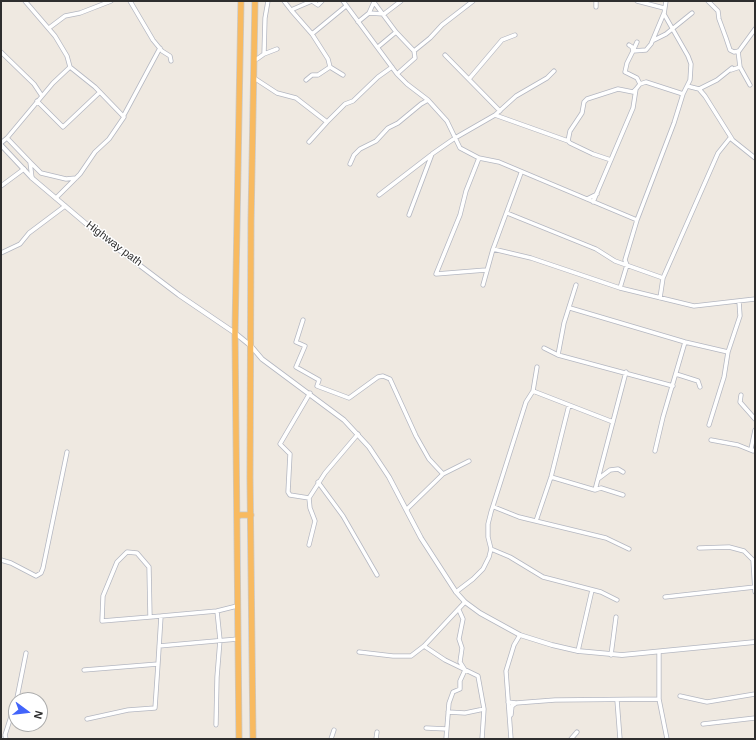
<!DOCTYPE html>
<html>
<head>
<meta charset="utf-8">
<style>
  body { margin:0 }
  #map { position:relative; width:756px; height:740px; overflow:hidden; background:#efe9e1; font-family:Helvetica,sans-serif }
  canvas { display:block }
  .frame { position:absolute; inset:0; border:2px solid #2e2e2e; pointer-events:none }
  .north { position:absolute; left:8px; top:692px; width:40px; height:40px; box-sizing:border-box; background:#fff; border:1px solid #ababab; border-radius:50%; rotate:105deg; font-size:11px; font-weight:700; line-height:16px; text-align:center; color:#2e2e2e }
  .north::after { content:''; display:block; margin:auto; width:14px; height:18px; background:#4264fb; clip-path:polygon(50% 0,100% 100%,50% 72%,0 100%) }
</style>
</head>
<body>
<div id="map">
<canvas width="756" height="740"></canvas>
<div class="frame"></div>
<div class="north">N</div>
</div>
<script>
const c = document.querySelector('canvas').getContext('2d');
c.lineJoin = 'round';
function poly(rows) {
  const path = new Path2D();
  for (const r of rows) {
    path.moveTo(r[0], r[1]);
    for (let i = 2; i < r.length; i += 2) path.lineTo(r[i], r[i + 1]);
  }
  return path;
}
function strokePath(path, color, width, dash) {
  c.strokeStyle = color;
  c.lineWidth = width;
  c.lineCap = dash ? 'butt' : 'round';
  c.setLineDash(dash || []);
  c.stroke(path);
}
function drawText(font, color, halo, rows, align = 'center') {
  c.font = font + ' Helvetica,sans-serif';
  c.lineWidth = 3;
  c.setLineDash([]);
  c.textBaseline = 'middle';
  c.strokeStyle = halo;
  c.fillStyle = color;
  for (const [text, x, y, turn = 0] of rows) {
    c.save();
    c.translate(x, y);
    c.rotate((+turn || 0) * Math.PI / 180);
    c.textAlign = isNaN(turn) ? turn : align;
    if (halo) c.strokeText(text, 0, 0);
    c.fillText(text, 0, 0);
    c.restore();
  }
}
const minor = poly([
  [130,1,153,40,162,51,170,56,171,61],
  [284,1,291,10],
  [322,1,318,5,312,1,291,10,312,34,346,6],
  [343,1,397,74,407,84,428,100,447,121,460,148,479,158,499,162,637,220],
  [373,1,396,32,414,51,415,58,397,74],
  [637,1,664,8],
  [708,1,718,11,719,19,726,38,730,50,734,52,739,51,755,29],
  [596,7,596,1],
  [369,13,384,14,401,1],
  [358,22,369,13,374,2],
  [49,28,65,16,80,13,111,1],
  [312,34,328,59,330,67,343,75],
  [654,40,666,34,692,13],
  [629,45,632,47,633,51,637,42],
  [378,47,396,32],
  [414,51,430,38,442,25,473,1],
  [738,51,740,67],
  [1,52,34,84,42,96],
  [264,54,277,49],
  [445,55,500,111],
  [254,59,257,59,264,54,265,18,268,1],
  [731,70,740,67,750,85],
  [254,78,277,93,296,98,327,122,345,104,353,101,378,77,392,67],
  [469,79,502,40,515,35],
  [306,80,312,75,318,75,330,67],
  [640,84,637,78,625,72,627,63,633,51,646,50,651,44,664,13],
  [687,86,699,89,705,96,732,139],
  [699,89,717,80,732,68],
  [37,101,63,127,100,92],
  [124,115,160,48],
  [495,115,516,96,547,78,554,71],
  [7,138,30,162,32,178],
  [568,141,570,143,593,154,611,160],
  [309,142,327,122],
  [1,143,7,138,53,83,70,67,67,56,55,36,25,1],
  [479,158,466,191,460,215,436,274,486,270],
  [30,162,41,173,66,179,76,178],
  [350,164,354,155,360,149,376,141,388,128,398,123,421,104,428,100],
  [1,186,24,169],
  [379,195,431,155],
  [56,198,80,174,95,152,109,139,124,117,95,87,70,67],
  [587,199,597,194],
  [593,202,633,108,636,89,640,84,646,82,683,94],
  [507,213,596,249,615,261,663,278],
  [409,215,432,154,455,138,495,115,568,141,570,131,582,113,584,102,587,99,618,89,633,92,636,89],
  [493,249,531,258,620,288,694,306,755,299],
  [1,253,20,244,29,233,65,206],
  [483,285,493,249,521,173],
  [576,285,564,323,558,355,673,386],
  [620,288,627,265,625,260,637,220,674,123,683,94,690,80,691,64,688,56,664,14,666,1],
  [660,298,663,278,718,153,730,138,755,158],
  [570,308,685,342,728,352],
  [303,320,296,342,305,346,296,367,319,380,317,386,349,398,378,377,383,376,390,379,416,436,429,459,443,474],
  [544,348,558,355],
  [676,374,698,381,700,387],
  [533,391,613,422],
  [741,395,740,402,755,419],
  [709,425,724,377,728,352,740,316,739,301],
  [711,440,738,445,753,451],
  [753,450,751,449,755,430],
  [655,451,663,417,685,342],
  [551,477,595,490,601,488,623,495],
  [598,479,610,470,618,469,623,472],
  [318,482,343,516,377,575],
  [595,490,626,372],
  [309,498,290,495,288,492,290,454,280,444,310,393],
  [494,507,519,517,606,538,629,549],
  [407,509,443,474,469,461],
  [536,521,551,477,569,405],
  [309,545,315,521,310,508,309,498,325,473,358,434],
  [699,548,729,547,744,551,753,560,755,592],
  [491,549,510,557,543,577,601,592,617,600],
  [1,560,11,563,36,576,41,573,43,568,67,452],
  [456,592,473,579,483,569,489,557,491,549,488,537,488,524,491,512,526,402,533,391,537,367],
  [665,597,755,587],
  [150,617,102,621,103,596,117,562,127,552,137,553,149,567,150,617,217,611],
  [159,646,238,639],
  [424,646,445,660,478,676,484,709,482,739],
  [578,651,592,590],
  [359,652,393,656,411,656,424,646,465,602],
  [611,655,616,617],
  [84,670,158,664,161,616],
  [680,696,707,702,755,694],
  [659,699,659,653],
  [617,700,620,739],
  [508,702,516,703,555,700,659,699,667,739],
  [448,712,465,713,484,709],
  [511,715,512,706,516,703],
  [87,719,128,710,155,708,158,664],
  [703,724,755,718],
  [216,725,217,677,220,640,217,611,237,606],
  [426,728,447,729],
  [1,739,2,739],
  [6,739,5,735,17,698,26,653],
  [331,739,334,730],
  [376,739,377,732],
  [446,739,449,703,453,692,460,689,460,681,465,670,460,662,462,648,459,639,463,619,459,610],
  [511,739,506,671,514,645,520,635],
  [571,739,577,732]
]);
const tertiary = poly([
  [1,145,32,178,97,233,179,295,235,333,251,346,262,359,344,420,369,447,389,477,421,538,456,592,465,602,480,613,520,635,552,645,578,651,622,655,755,642]
]);
const trunk = poly([
  [237,517,240,515,251,515],
  [239,739,235,333,241,1],
  [253,739,250,478,251,221,255,1]
]);
const streetNames = [
  ["Highway path",114,244,37]
];
strokePath(minor, '#b4b7c1', 5);
strokePath(tertiary, '#b4b7c1', 5.5);
strokePath(trunk, '#c9c9c9', 7);
strokePath(minor, '#fff', 3.5);
strokePath(tertiary, '#fff', 4);
strokePath(trunk, '#f8ba60', 5.5);
drawText('11px', '#2e2e2e', '#fff', streetNames);
</script>
</body>
</html>
